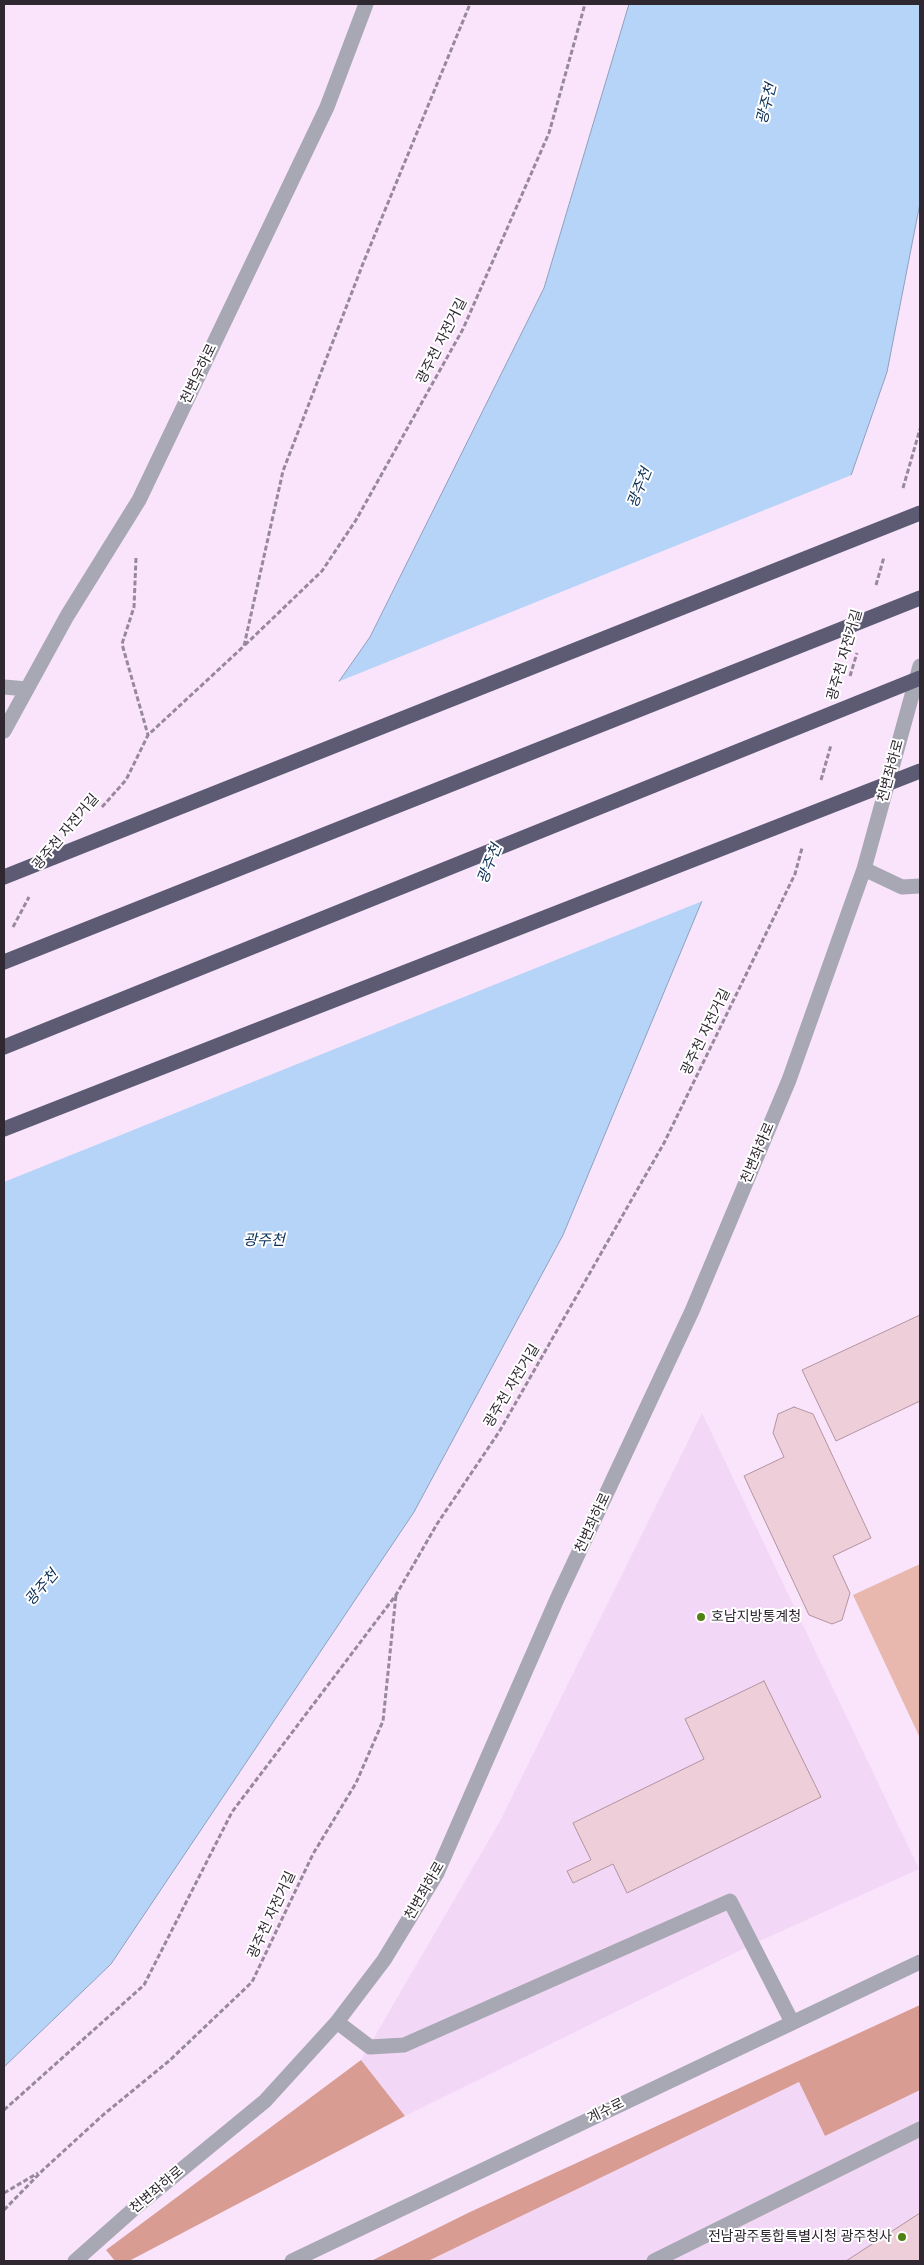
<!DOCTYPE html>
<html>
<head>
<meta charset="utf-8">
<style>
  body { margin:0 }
  #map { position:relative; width:924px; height:2265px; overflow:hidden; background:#f9e4fc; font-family:"Fira Sans",sans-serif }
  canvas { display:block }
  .frame { position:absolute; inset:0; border:5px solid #2f2831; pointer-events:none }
</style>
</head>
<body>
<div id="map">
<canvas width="924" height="2265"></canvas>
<div class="frame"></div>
</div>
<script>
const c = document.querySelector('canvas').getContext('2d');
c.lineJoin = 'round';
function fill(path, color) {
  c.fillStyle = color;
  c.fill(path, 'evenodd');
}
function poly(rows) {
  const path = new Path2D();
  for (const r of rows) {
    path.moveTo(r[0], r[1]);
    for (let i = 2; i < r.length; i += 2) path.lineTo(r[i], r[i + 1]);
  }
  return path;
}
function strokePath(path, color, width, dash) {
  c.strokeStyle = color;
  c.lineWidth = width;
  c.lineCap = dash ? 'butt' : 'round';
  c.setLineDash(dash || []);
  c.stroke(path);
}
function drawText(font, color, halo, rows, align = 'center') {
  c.font = font + ' "Fira Sans","Noto Sans KR",sans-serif';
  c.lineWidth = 4;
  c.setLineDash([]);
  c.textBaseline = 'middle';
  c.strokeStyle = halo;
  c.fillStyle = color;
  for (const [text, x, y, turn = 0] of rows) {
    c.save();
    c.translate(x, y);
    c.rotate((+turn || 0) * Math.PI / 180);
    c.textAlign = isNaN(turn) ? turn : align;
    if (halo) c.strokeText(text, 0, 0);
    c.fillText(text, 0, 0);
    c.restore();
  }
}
const built = poly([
  [702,1413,919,1869,753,1944,405,2116,361,2060,500,1821],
  [799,2082,825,2136,920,2090,920,2261,428,2261]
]);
const green = poly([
  [920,1564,920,1738,853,1595]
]);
const forest = poly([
  [920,2005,920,2090,825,2136,799,2082,428,2261,371,2261,470,2212],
  [361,2060,405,2116,129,2261,115,2261,106,2250]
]);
const water = poly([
  [629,4,920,4,920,203,887,372,709,884,563,1235,414,1512,111,1964,4,2067,4,1160,370,637,544,288,629,4]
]);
const pier = poly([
  [854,474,705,900,4,1182,4,1155,335,683]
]);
const building = poly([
  [920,1315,920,1401,836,1441,802,1370,920,1315],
  [794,1407,813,1414,871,1538,833,1556,850,1593,842,1620,832,1624,809,1615,744,1476,784,1457,773,1433,778,1414,794,1407],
  [764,1681,821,1797,627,1893,613,1864,573,1883,567,1871,591,1860,573,1823,704,1759,685,1719,764,1681],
  [920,2213,920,2261,846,2261,920,2213]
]);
const path = poly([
  [903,488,920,429],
  [136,558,134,607,122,644,148,735],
  [876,585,884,557],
  [245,645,322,571,356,520,463,329,549,133,585,4],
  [850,676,857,653],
  [821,780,831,745],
  [102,807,126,780,148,735,244,646,283,471,364,261,470,4],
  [13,927,29,897],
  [4,2110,144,1985,232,1812,396,1595,437,1524,499,1432,664,1143,795,874,802,848],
  [4,2193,38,2173],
  [4,2210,43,2170,103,2115,169,2061,252,1982,313,1854,356,1783,383,1721,396,1595]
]);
const minor = poly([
  [4,687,27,689],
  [4,731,67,616,139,500,327,107,366,4],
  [864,869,902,887,920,886],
  [337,2022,370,2047,404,2045,730,1901,792,2022],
  [75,2261,136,2207,265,2101,337,2022,384,1960,437,1873,557,1599,692,1311,789,1080,864,869,920,666],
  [292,2261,920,1962],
  [654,2261,920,2129]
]);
const highwayBridge = poly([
  [4,877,920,513],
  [4,962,920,598],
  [4,1047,920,678],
  [4,1129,920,771]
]);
const markers = [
  [701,1617,5,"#508113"],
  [902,2237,5,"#508113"]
];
const streetNames = [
  ["광주천 자전거길",442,341,-63],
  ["천변우하로",199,374,-64],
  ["광주천 자전거길",845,655,-74],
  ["천변좌하로",891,771,-75],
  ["광주천 자전거길",66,832,-50],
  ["광주천 자전거길",706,1032,-64],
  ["천변좌하로",758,1153,-67],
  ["광주천 자전거길",512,1386,-59],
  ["천변좌하로",593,1523,-65],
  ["천변좌하로",425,1891,-60],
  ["광주천 자전거길",272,1915,-65],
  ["계수로",606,2111,-26],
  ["천변좌하로",157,2190,-40]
];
const poiNames = [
  ["호남지방통계청",711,1617],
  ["전남광주통합특별시청 광주청사",892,2237,"right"]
];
const waterNames = [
  ["광주천",767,104,-76],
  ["광주천",640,488,-68],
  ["광주천",490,864,-68],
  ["광주천",264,1241],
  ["광주천",42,1588,-49]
];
fill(built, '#f2d8f6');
fill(green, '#e8b7ae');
fill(forest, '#d89c92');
fill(water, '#b6d4f8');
strokePath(water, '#8ea0bc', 1);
fill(pier, '#f9e4fc');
fill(building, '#eeced9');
strokePath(building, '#b2949f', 1);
strokePath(path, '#97899a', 3, [5, 2.5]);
strokePath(minor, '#a8a8b4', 15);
strokePath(highwayBridge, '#5c5b73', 15);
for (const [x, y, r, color] of markers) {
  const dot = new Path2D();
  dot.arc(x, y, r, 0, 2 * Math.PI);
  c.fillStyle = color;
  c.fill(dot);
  strokePath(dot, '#fff', 2);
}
drawText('14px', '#2f2831', '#fff', streetNames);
drawText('14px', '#2f2831', '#fff', poiNames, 'left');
drawText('italic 15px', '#0a3058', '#fff', waterNames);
</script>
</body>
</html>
